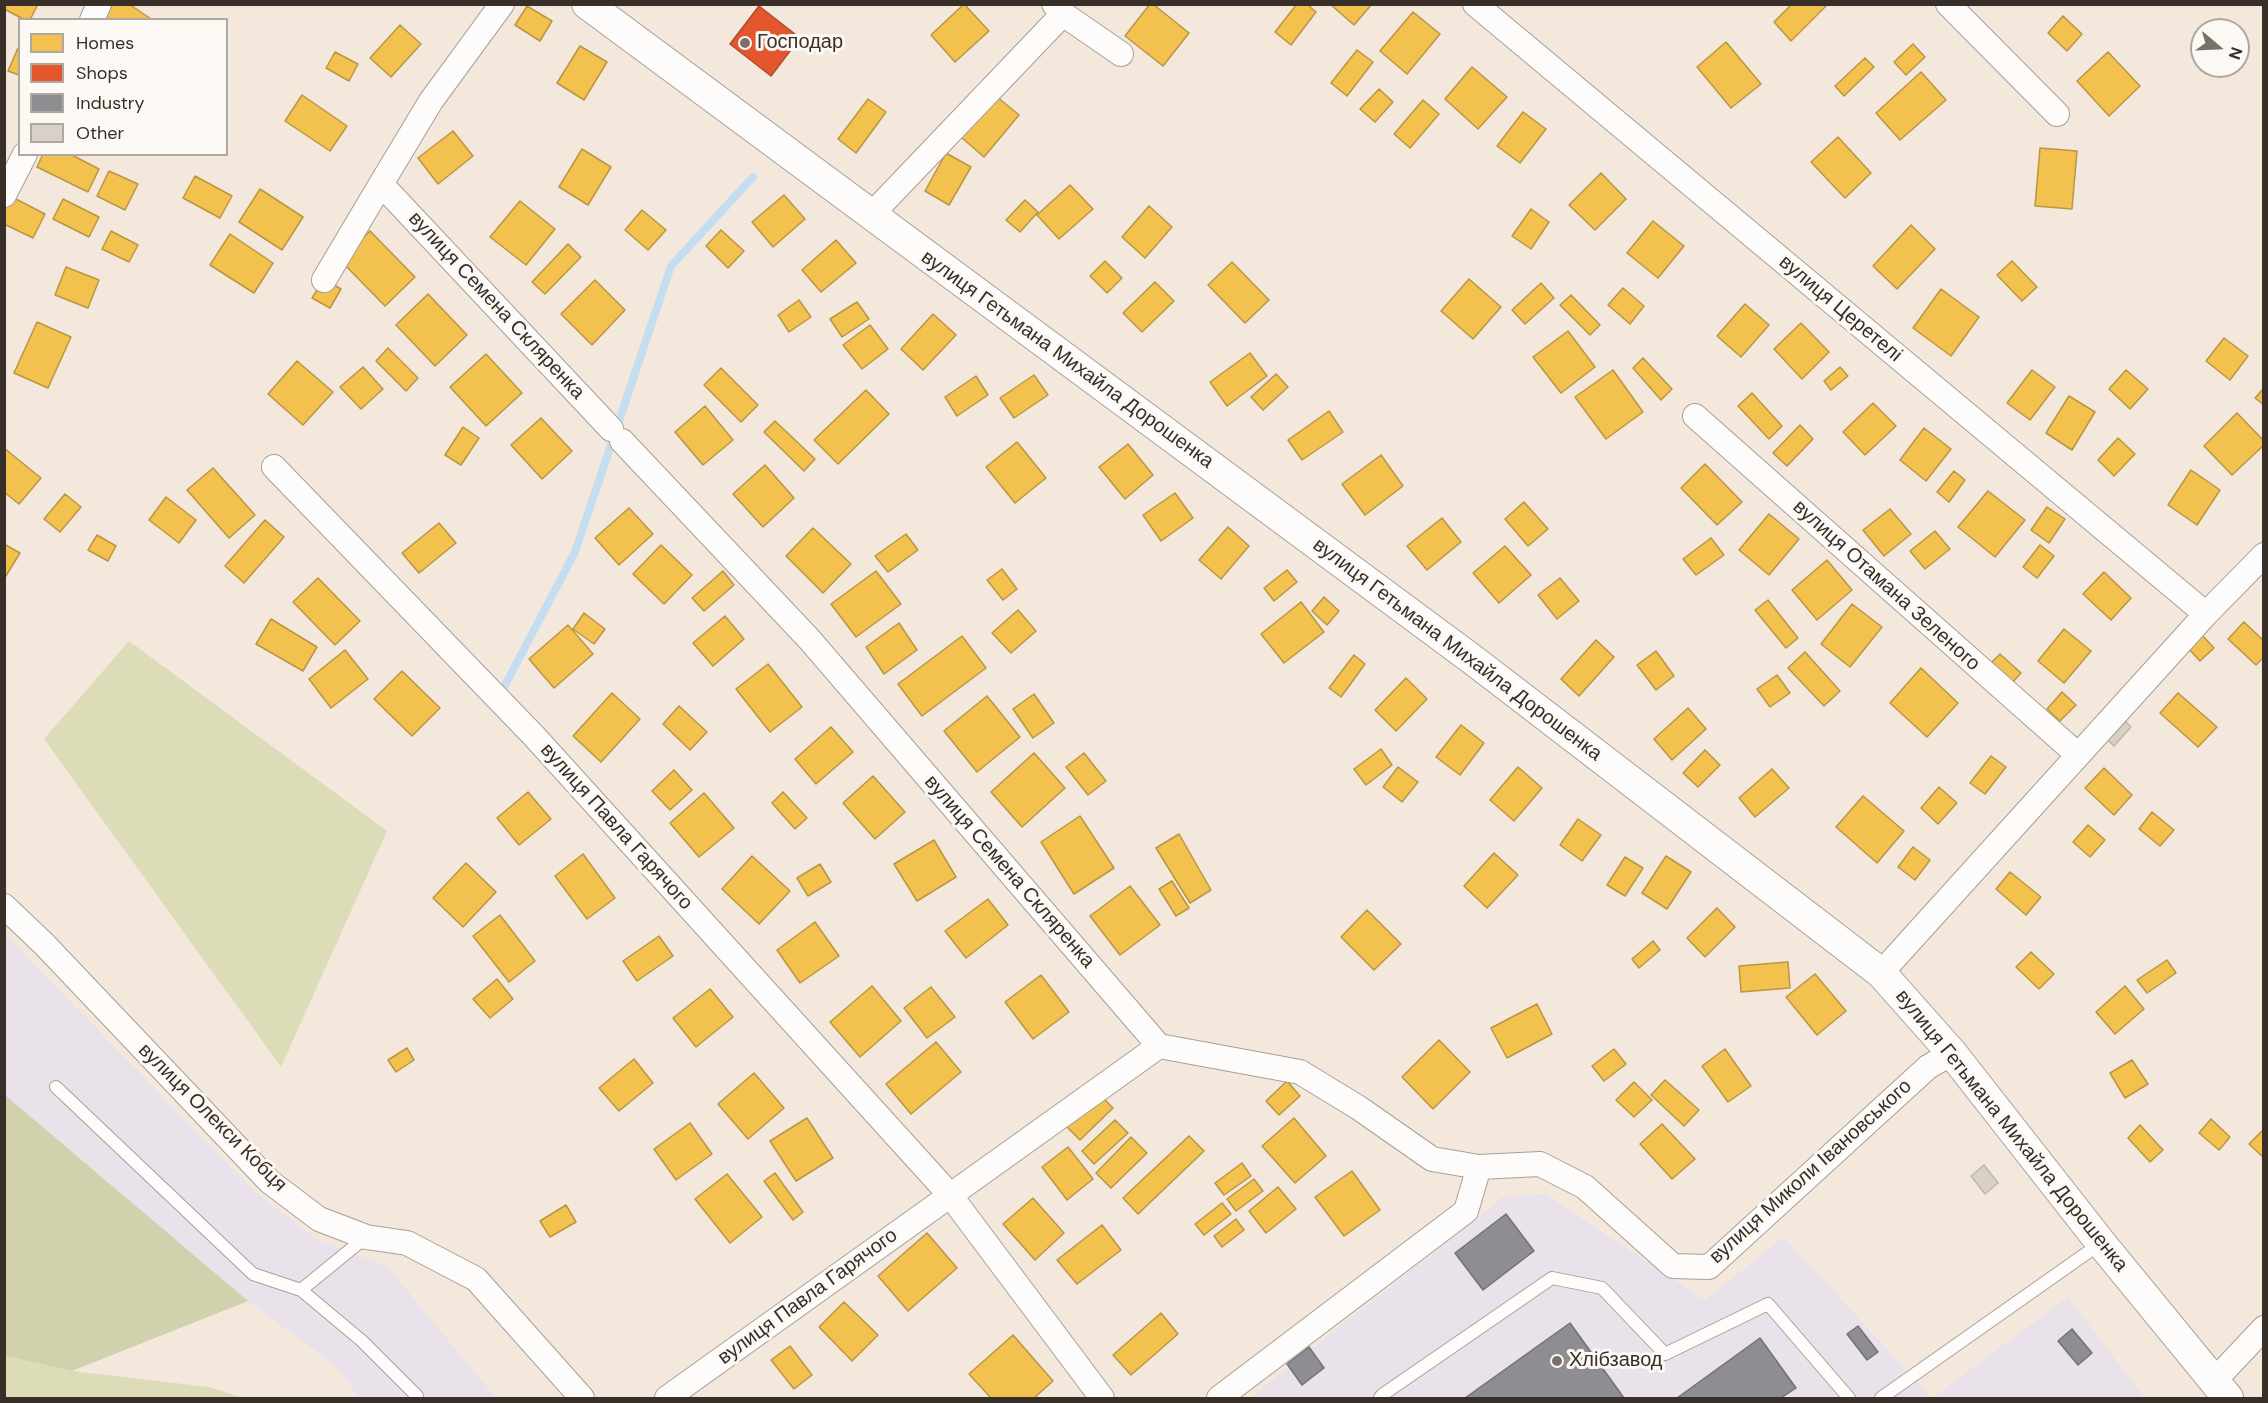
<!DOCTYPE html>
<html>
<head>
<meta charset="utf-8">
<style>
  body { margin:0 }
  #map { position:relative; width:2268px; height:1403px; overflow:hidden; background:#f4e8dd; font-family:"DM Sans",sans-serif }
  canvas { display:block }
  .frame { position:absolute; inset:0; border:6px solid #382f28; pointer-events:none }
  .legend { position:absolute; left:18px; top:18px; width:210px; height:138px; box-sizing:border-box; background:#fcf8f4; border:2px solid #aea8a2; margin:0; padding:8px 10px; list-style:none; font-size:18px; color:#382f28 }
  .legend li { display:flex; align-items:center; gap:12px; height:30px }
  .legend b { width:30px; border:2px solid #aea8a2 }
  .north { position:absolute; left:2190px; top:18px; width:60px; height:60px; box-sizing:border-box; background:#fcf8f4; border:2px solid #aea8a2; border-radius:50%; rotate:109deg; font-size:16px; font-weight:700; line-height:24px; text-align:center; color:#382f28 }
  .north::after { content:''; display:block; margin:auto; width:21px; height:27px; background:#7a7067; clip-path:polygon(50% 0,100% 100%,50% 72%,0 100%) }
</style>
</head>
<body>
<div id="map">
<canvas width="2268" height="1403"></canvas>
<div class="frame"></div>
<ul class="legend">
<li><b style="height:16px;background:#f2c14e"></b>Homes</li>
<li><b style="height:16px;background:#e4572e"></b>Shops</li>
<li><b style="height:16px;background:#8d8d92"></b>Industry</li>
<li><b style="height:16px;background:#d9d1c7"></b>Other</li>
</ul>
<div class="north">N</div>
</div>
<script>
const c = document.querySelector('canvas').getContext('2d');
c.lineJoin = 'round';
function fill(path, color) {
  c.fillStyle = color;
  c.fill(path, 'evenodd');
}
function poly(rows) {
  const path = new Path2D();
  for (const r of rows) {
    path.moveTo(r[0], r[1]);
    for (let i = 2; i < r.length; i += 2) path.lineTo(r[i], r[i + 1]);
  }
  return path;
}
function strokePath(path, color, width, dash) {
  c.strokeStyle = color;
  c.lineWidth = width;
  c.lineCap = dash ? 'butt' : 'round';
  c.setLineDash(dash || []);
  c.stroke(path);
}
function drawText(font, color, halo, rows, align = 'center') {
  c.font = font + ' "DM Sans",sans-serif';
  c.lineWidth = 6;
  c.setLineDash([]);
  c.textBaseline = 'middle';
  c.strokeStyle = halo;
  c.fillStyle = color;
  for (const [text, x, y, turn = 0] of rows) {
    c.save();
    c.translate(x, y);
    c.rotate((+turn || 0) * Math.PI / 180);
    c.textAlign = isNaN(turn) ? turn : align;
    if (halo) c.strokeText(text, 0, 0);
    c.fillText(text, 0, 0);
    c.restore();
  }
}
const industrial = poly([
  [4,933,255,1192,318,1240,387,1266,496,1398,359,1398,336,1366,248,1301,5,1095],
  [1545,1194,1705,1300,1784,1237,1932,1398,2068,1297,2145,1398,1250,1398,1503,1197]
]);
const green = poly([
  [129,641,387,831,281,1067,44,739],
  [5,1356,72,1371,209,1387,244,1398,5,1398]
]);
const forest = poly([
  [4,1095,5,1095,248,1301,72,1371,5,1356]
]);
const homes = poly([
  [4,4,38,4,30,20,25,20,4,9,4,4],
  [113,4,129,4,151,19,103,20,113,4],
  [964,4,989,31,955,62,931,35,964,4],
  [1150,4,1153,4,1189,33,1163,66,1125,36,1150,4],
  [1297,4,1307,4,1316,12,1291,45,1275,32,1297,4],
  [1330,4,1372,4,1354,25,1330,4],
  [1792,4,1828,4,1791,41,1774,22,1792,4],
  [527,6,552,21,540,41,515,25,527,6],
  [1413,12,1440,34,1407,74,1380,51,1413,12],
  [2063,16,2082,34,2067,51,2048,33,2063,16],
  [400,25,421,44,391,77,370,58,400,25],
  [1726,42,1761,84,1731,108,1697,67,1726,42],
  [1913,44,1925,57,1906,75,1894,62,1913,44],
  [580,46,607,62,584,100,557,83,580,46],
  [18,48,20,49,19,75,8,71,18,48],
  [1357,50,1373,62,1347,96,1331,83,1357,50],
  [335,52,358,64,349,81,326,68,335,52],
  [2108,52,2140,86,2109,116,2077,81,2108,52],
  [1865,58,1874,67,1844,96,1835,86,1865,58],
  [1472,67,1507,97,1478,129,1445,99,1472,67],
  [1921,72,1946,100,1900,140,1876,113,1921,72],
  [1379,89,1393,102,1375,122,1360,109,1379,89],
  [302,95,347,126,330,151,285,121,302,95],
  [996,96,1019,115,984,157,961,137,996,96],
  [868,99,886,112,856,153,838,139,868,99],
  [1423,100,1439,114,1410,148,1394,134,1423,100],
  [1523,112,1546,129,1520,163,1497,146,1523,112],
  [453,131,473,156,438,184,418,158,453,131],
  [1838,137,1871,173,1845,198,1811,162,1838,137],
  [2040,148,2077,151,2072,209,2035,206,2040,148],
  [582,149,611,167,588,205,559,187,582,149],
  [946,153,971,167,949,205,925,191,946,153],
  [43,154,70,154,99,169,88,192,37,167,43,154],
  [109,171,138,184,125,210,97,196,109,171],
  [1601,173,1626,199,1595,230,1569,205,1601,173],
  [195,176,232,196,220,218,183,198,195,176],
  [1070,185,1093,209,1059,239,1037,215,1070,185],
  [260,189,303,217,282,250,239,222,260,189],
  [8,195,45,214,33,238,4,224,4,202,8,195],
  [784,195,805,219,773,247,752,222,784,195],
  [63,199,99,217,89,237,53,219,63,199],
  [1025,200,1038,212,1020,232,1006,220,1025,200],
  [520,201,555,229,526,265,490,237,520,201],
  [1149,206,1172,227,1145,258,1122,237,1149,206],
  [1531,209,1549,222,1531,249,1512,236,1531,209],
  [642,210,666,230,648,250,625,230,642,210],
  [1653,221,1684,246,1658,278,1627,253,1653,221],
  [1911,225,1935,249,1897,289,1873,266,1911,225],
  [721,230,744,251,728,268,706,246,721,230],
  [111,231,138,245,129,262,102,249,111,231],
  [370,231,415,277,385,306,340,260,370,231],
  [230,234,273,263,254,293,210,265,230,234],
  [836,240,856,263,821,292,802,270,836,240],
  [568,244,581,257,545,294,532,282,568,244],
  [1105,261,1122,278,1107,293,1090,276,1105,261],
  [2012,261,2037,287,2022,301,1997,275,2012,261],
  [1232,262,1269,300,1245,323,1208,285,1232,262],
  [66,267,99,280,88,308,55,295,66,267],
  [324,279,341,289,330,308,312,298,324,279],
  [1469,279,1501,307,1473,339,1441,311,1469,279],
  [595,280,625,310,592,345,561,314,595,280],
  [1155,282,1174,301,1142,332,1123,313,1155,282],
  [1541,283,1554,298,1525,324,1512,310,1541,283],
  [1623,288,1644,306,1630,324,1608,305,1623,288],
  [1941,289,1979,317,1951,356,1913,328,1941,289],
  [428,294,467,335,435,366,396,325,428,294],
  [1571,295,1600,325,1590,335,1560,305,1571,295],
  [799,300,811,317,789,332,778,315,799,300],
  [857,302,869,319,842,337,830,319,857,302],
  [1745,304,1769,325,1741,357,1717,336,1745,304],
  [933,314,956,335,923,370,901,349,933,314],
  [37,322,71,337,48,388,14,373,37,322],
  [1801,323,1829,352,1802,379,1774,349,1801,323],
  [870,325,888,349,862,369,843,345,870,325],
  [1568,331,1595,367,1561,393,1533,357,1568,331],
  [2224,338,2248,356,2230,380,2206,361,2224,338],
  [388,348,418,378,406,391,376,361,388,348],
  [1250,353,1267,376,1227,406,1210,382,1250,353],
  [486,354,522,393,486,426,450,387,486,354],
  [1643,358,1672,389,1661,400,1633,368,1643,358],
  [297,361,333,392,303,425,268,394,297,361],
  [363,367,383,389,361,409,340,387,363,367],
  [1840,367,1848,376,1831,390,1824,381,1840,367],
  [721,368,758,405,741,422,704,385,721,368],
  [1613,370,1643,412,1606,439,1575,397,1613,370],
  [2032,370,2055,387,2030,420,2007,403,2032,370],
  [2126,370,2148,389,2130,409,2109,389,2126,370],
  [1276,374,1288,387,1263,410,1251,397,1276,374],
  [1034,375,1048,395,1014,418,1000,398,1034,375],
  [976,376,988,395,957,416,945,397,976,376],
  [2264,388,2264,405,2255,398,2264,388],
  [866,390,889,414,838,464,814,440,866,390],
  [1752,393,1782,426,1769,439,1738,406,1752,393],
  [2069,396,2095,412,2072,450,2046,433,2069,396],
  [1873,403,1896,426,1865,455,1843,432,1873,403],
  [705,406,733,440,703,465,675,432,705,406],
  [1329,411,1343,432,1302,460,1288,440,1329,411],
  [2237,413,2264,441,2264,445,2232,475,2204,446,2237,413],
  [541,418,572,451,542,479,511,445,541,418],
  [775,421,815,459,804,471,764,432,775,421],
  [1800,425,1813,439,1787,466,1773,453,1800,425],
  [463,427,479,438,461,465,445,455,463,427],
  [1924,428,1951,449,1926,481,1900,460,1924,428],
  [2118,438,2135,454,2114,476,2098,460,2118,438],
  [1017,442,1046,478,1015,503,986,467,1017,442],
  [1128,444,1153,475,1125,499,1099,467,1128,444],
  [4,448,41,478,19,504,4,492,4,448],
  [1381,455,1403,486,1365,515,1342,484,1381,455],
  [1705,464,1742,502,1717,525,1681,488,1705,464],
  [765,465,794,498,763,527,733,494,765,465],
  [213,468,255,515,229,538,187,490,213,468],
  [2191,470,2220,490,2197,525,2168,505,2191,470],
  [1954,471,1965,480,1949,502,1937,492,1954,471],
  [1988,491,2025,520,1995,557,1958,527,1988,491],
  [1175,493,1193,518,1161,541,1143,515,1175,493],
  [65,494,81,507,60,532,44,519,65,494],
  [166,497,196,520,179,543,149,520,166,497],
  [1524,502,1548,529,1528,546,1505,519,1524,502],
  [2047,507,2065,519,2049,543,2031,530,2047,507],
  [629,508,653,534,619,565,595,538,629,508],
  [1890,509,1911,534,1884,556,1863,530,1890,509],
  [1769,514,1799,539,1769,575,1739,550,1769,514],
  [1442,518,1461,542,1427,570,1407,546,1442,518],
  [265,520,284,537,244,583,225,566,265,520],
  [439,523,456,543,419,573,402,553,439,523],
  [1228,527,1249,546,1221,579,1199,560,1228,527],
  [813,528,851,564,823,593,786,556,813,528],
  [1935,531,1950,549,1925,569,1910,551,1935,531],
  [906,534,918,550,888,572,875,556,906,534],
  [97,535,116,546,108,561,88,550,97,535],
  [1711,538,1724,555,1696,575,1683,559,1711,538],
  [4,544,20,553,4,579,4,544],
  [661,545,692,575,664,604,633,574,661,545],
  [2040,545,2054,556,2037,578,2023,567,2040,545],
  [1505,546,1531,575,1499,603,1473,573,1505,546],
  [1827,560,1852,590,1817,620,1792,590,1827,560],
  [1002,569,1017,589,1003,600,987,580,1002,569],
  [1287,570,1297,582,1274,601,1264,588,1287,570],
  [723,571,734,585,704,611,692,598,723,571],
  [876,571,901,604,856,637,831,604,876,571],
  [2104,572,2131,598,2111,620,2083,594,2104,572],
  [318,578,360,621,335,645,293,602,318,578],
  [1560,578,1579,601,1557,619,1538,595,1560,578],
  [1324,597,1339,611,1327,625,1312,611,1324,597],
  [1768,600,1798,638,1786,648,1755,610,1768,600],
  [1301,602,1324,632,1284,663,1261,634,1301,602],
  [1852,604,1882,627,1850,667,1821,644,1852,604],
  [1018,610,1036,631,1011,653,992,633,1018,610],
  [584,613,605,629,594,644,573,629,584,613],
  [725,616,744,639,713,666,693,643,725,616],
  [271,619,317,647,303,671,256,644,271,619],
  [2244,622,2264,641,2264,657,2256,665,2228,639,2244,622],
  [899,623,917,650,884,674,866,647,899,623],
  [568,625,593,654,554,688,529,659,568,625],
  [2064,629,2091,651,2064,683,2038,661,2064,629],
  [2200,633,2214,648,2200,661,2186,646,2200,633],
  [962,636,986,668,922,716,898,684,962,636],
  [1596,640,1614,657,1579,696,1561,679,1596,640],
  [345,650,368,679,331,708,309,679,345,650],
  [1656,651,1674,676,1656,690,1637,665,1656,651],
  [1805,652,1840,691,1824,706,1788,668,1805,652],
  [2000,654,2021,673,2012,683,1991,663,2000,654],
  [1354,655,1365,664,1341,697,1329,688,1354,655],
  [768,664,802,707,770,732,736,689,768,664],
  [1921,668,1958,703,1927,737,1890,703,1921,668],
  [402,671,440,708,412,736,374,699,402,671],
  [1777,675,1790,693,1770,707,1757,689,1777,675],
  [1406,678,1427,699,1396,731,1375,710,1406,678],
  [2062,692,2076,705,2060,721,2047,709,2062,692],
  [612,693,640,719,601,762,573,736,612,693],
  [2178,693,2217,727,2198,747,2160,713,2178,693],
  [1034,694,1054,723,1033,738,1013,709,1034,694],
  [987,696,1020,737,977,772,944,731,987,696],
  [679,706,707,732,690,750,663,724,679,706],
  [1688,708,1706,729,1672,760,1654,739,1688,708],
  [1461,725,1484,743,1460,775,1436,757,1461,725],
  [831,727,853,752,816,784,795,759,831,727],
  [1381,749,1392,765,1366,785,1354,769,1381,749],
  [1705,750,1720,765,1698,787,1683,773,1705,750],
  [1034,753,1065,788,1022,827,991,792,1034,753],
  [1084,753,1106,781,1088,795,1066,767,1084,753],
  [1991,756,2006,767,1985,794,1970,783,1991,756],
  [1398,767,1418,782,1402,802,1383,787,1398,767],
  [1518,767,1542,788,1514,821,1490,800,1518,767],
  [2104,768,2132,795,2114,815,2085,788,2104,768],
  [1772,769,1789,788,1755,817,1739,798,1772,769],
  [674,770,692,790,670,810,652,791,674,770],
  [873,776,905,812,875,839,843,803,873,776],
  [1939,787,1957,803,1938,824,1921,808,1939,787],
  [528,792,551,819,519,845,497,818,528,792],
  [783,792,807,818,795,829,772,803,783,792],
  [704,793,734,828,699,857,670,823,704,793],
  [1863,796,1904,831,1877,863,1836,827,1863,796],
  [2152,812,2174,830,2160,846,2139,829,2152,812],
  [1080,816,1114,868,1074,894,1041,842,1080,816],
  [1578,819,1601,835,1582,861,1560,845,1578,819],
  [2088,825,2105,840,2090,857,2073,842,2088,825],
  [1179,834,1211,890,1190,903,1156,848,1179,834],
  [934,840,956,877,917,901,894,864,934,840],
  [1913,847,1930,860,1915,880,1898,867,1913,847],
  [1494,853,1518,875,1487,908,1464,886,1494,853],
  [583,854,615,898,587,919,555,876,583,854],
  [752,856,790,891,759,924,722,889,752,856],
  [1666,856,1691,872,1667,909,1642,893,1666,856],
  [1625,857,1643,868,1625,896,1607,885,1625,857],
  [466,863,496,892,463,927,433,898,466,863],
  [820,864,831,882,808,896,797,878,820,864],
  [2010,872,2041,897,2026,915,1996,889,2010,872],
  [1172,881,1189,908,1176,916,1159,889,1172,881],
  [1130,886,1160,925,1120,955,1090,916,1130,886],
  [988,899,1008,925,966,958,945,931,988,899],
  [1717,908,1735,927,1705,957,1687,938,1717,908],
  [1367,910,1401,944,1374,970,1341,937,1367,910],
  [500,915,535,961,509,982,473,936,500,915],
  [815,922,839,956,800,983,777,950,815,922],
  [659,936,673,956,637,981,623,961,659,936],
  [1653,941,1660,950,1639,968,1632,959,1653,941],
  [2031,952,2054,974,2039,989,2016,967,2031,952],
  [2167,960,2176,973,2147,993,2137,980,2167,960],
  [1788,962,1790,988,1741,992,1739,966,1788,962],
  [1815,974,1846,1011,1817,1035,1786,997,1815,974],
  [1041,975,1069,1012,1033,1039,1005,1002,1041,975],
  [497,979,513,999,490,1018,473,999,497,979],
  [872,986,901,1021,860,1057,830,1022,872,986],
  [2125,986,2144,1009,2115,1034,2096,1012,2125,986],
  [931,987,955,1017,927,1038,904,1008,931,987],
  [710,989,733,1017,696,1047,673,1018,710,989],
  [1537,1004,1552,1034,1507,1058,1491,1028,1537,1004],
  [1439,1040,1470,1072,1433,1109,1402,1077,1439,1040],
  [936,1042,961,1072,911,1114,886,1084,936,1042],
  [407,1048,414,1060,396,1072,388,1060,407,1048],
  [1614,1049,1626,1064,1604,1081,1592,1066,1614,1049],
  [1725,1049,1751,1086,1728,1102,1702,1066,1725,1049],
  [634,1059,653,1083,619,1111,599,1088,634,1059],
  [2132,1060,2148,1084,2125,1098,2110,1073,2132,1060],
  [754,1073,784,1108,748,1139,718,1104,754,1073],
  [1665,1080,1699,1110,1684,1126,1651,1095,1665,1080],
  [1287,1081,1300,1096,1279,1115,1266,1101,1287,1081],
  [1634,1082,1652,1100,1634,1117,1616,1100,1634,1082],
  [1098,1093,1113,1108,1080,1140,1065,1125,1098,1093],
  [807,1118,833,1158,796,1181,770,1141,807,1118],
  [1294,1118,1326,1156,1295,1183,1262,1146,1294,1118],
  [2211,1119,2230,1137,2219,1150,2199,1133,2211,1119],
  [1115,1120,1128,1133,1094,1164,1082,1151,1115,1120],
  [690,1123,712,1154,676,1180,654,1149,690,1123],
  [1662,1124,1695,1159,1672,1179,1640,1144,1662,1124],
  [2140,1125,2163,1150,2150,1162,2128,1138,2140,1125],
  [2264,1129,2264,1158,2249,1144,2264,1129],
  [1189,1136,1204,1151,1138,1214,1123,1198,1189,1136],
  [1131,1137,1147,1153,1111,1188,1096,1173,1131,1137],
  [1068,1147,1093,1179,1067,1200,1042,1167,1068,1147],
  [1242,1163,1251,1176,1224,1195,1215,1183,1242,1163],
  [1352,1171,1380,1210,1344,1236,1315,1197,1352,1171],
  [775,1173,803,1212,793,1220,764,1181,775,1173],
  [727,1174,762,1217,730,1243,695,1199,727,1174],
  [1254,1179,1263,1191,1236,1211,1227,1199,1254,1179],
  [1278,1187,1296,1209,1266,1233,1249,1211,1278,1187],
  [1033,1198,1064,1233,1035,1260,1003,1224,1033,1198],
  [1222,1203,1231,1214,1204,1235,1195,1224,1222,1203],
  [566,1205,576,1222,550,1237,540,1221,566,1205],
  [1236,1219,1244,1230,1222,1247,1214,1236,1236,1219],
  [1102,1225,1121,1250,1077,1284,1057,1260,1102,1225],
  [927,1233,957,1268,908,1311,878,1276,927,1233],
  [844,1302,878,1335,852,1361,819,1327,844,1302],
  [1161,1313,1178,1334,1131,1375,1113,1355,1161,1313],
  [1013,1335,1053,1381,1034,1398,991,1398,969,1374,1013,1335],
  [790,1346,812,1375,794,1389,771,1360,790,1346]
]);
const shops = poly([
  [759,6,800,38,771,76,730,44,759,6]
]);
const industry = poly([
  [1506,1214,1534,1251,1483,1290,1455,1253,1506,1214],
  [1570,1323,1624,1398,1465,1398,1570,1323],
  [1858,1326,1878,1352,1867,1360,1847,1334,1858,1326],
  [2072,1329,2092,1353,2078,1365,2058,1341,2072,1329],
  [1760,1338,1796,1388,1781,1398,1677,1398,1760,1338],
  [1309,1347,1324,1368,1302,1385,1287,1364,1309,1347]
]);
const stream = poly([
  [504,687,575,552,671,266,753,177]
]);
const building = poly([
  [2120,716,2131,727,2114,746,2102,735,2120,716],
  [1984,1165,1998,1183,1985,1194,1971,1176,1984,1165]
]);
const service = poly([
  [56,1087,253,1274,301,1290,366,1237],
  [301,1290,362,1341,417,1396],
  [1380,1398,1382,1395,1552,1278,1602,1288,1665,1354,1768,1304,1849,1398],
  [1881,1398,2101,1243]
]);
const minor = poly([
  [502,4,431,101,381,184,611,429],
  [1054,4,1063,14,1121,54],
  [1475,4,2206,614],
  [1948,4,2057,114],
  [92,20,99,4],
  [4,195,25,154],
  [871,215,1063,14],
  [324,280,381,184],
  [1695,416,2078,755],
  [622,441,809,639,1159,1046,1300,1072,1359,1108,1432,1159,1479,1167,1540,1164,1585,1187,1673,1266,1709,1267,1928,1067,1952,1053],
  [274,467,534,736,950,1195,1102,1398],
  [4,906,44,944,270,1182,319,1219,366,1237,407,1243,476,1279,582,1398],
  [1881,973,2206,614,2264,555],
  [2214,1381,2264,1328],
  [667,1398,1159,1046],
  [1219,1398,1466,1211,1479,1167]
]);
const tertiary = poly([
  [587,4,1473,660,1881,973,1952,1053,2101,1243,2228,1398]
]);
const markers = [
  [745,43,6,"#7a7067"],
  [1557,1361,6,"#7a7067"]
];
const poiNames = [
  ["Господар",757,43],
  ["Хлібзавод",1569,1361]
];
const streetNames = [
  ["вулиця Семена Скляренка",496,306,47],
  ["вулиця Церетелі",1840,309,40],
  ["вулиця Гетьмана Михайла Дорошенка",1067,360,36],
  ["вулиця Отамана Зеленого",1886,586,42],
  ["вулиця Гетьмана Михайла Дорошенка",1457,650,37],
  ["вулиця Павла Гарячого",616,827,48],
  ["вулиця Семена Скляренка",1009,872,49],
  ["вулиця Олекси Кобця",212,1118,45],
  ["вулиця Гетьмана Михайла Дорошенка",2011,1131,51],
  ["вулиця Миколи Івановського",1811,1172,-42],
  ["вулиця Павла Гарячого",808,1297,-36]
];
fill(industrial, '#eae2ea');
fill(green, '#dddcb9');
fill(forest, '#d2d1ad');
fill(homes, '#f2c14e');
strokePath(homes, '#ba9543', 1.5);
fill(shops, '#e4572e');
strokePath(shops, '#b04b2c', 1.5);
fill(industry, '#8d8d92');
strokePath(industry, '#747172', 1.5);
strokePath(stream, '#c5ddf0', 8);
fill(building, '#d9d1c7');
strokePath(building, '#beb6ad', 1.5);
strokePath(service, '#a89f97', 14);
strokePath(minor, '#a89f97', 26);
strokePath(tertiary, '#a89f97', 32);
strokePath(service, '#fdfcfa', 12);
strokePath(minor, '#fdfcfa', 24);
strokePath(tertiary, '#fdfcfa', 30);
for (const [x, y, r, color] of markers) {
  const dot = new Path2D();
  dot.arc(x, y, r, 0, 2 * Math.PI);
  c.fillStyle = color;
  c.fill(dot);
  strokePath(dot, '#fcf8f4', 2);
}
drawText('20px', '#382f28', '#fcf8f4', poiNames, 'left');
drawText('20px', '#382f28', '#fcf8f4', streetNames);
</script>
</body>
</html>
